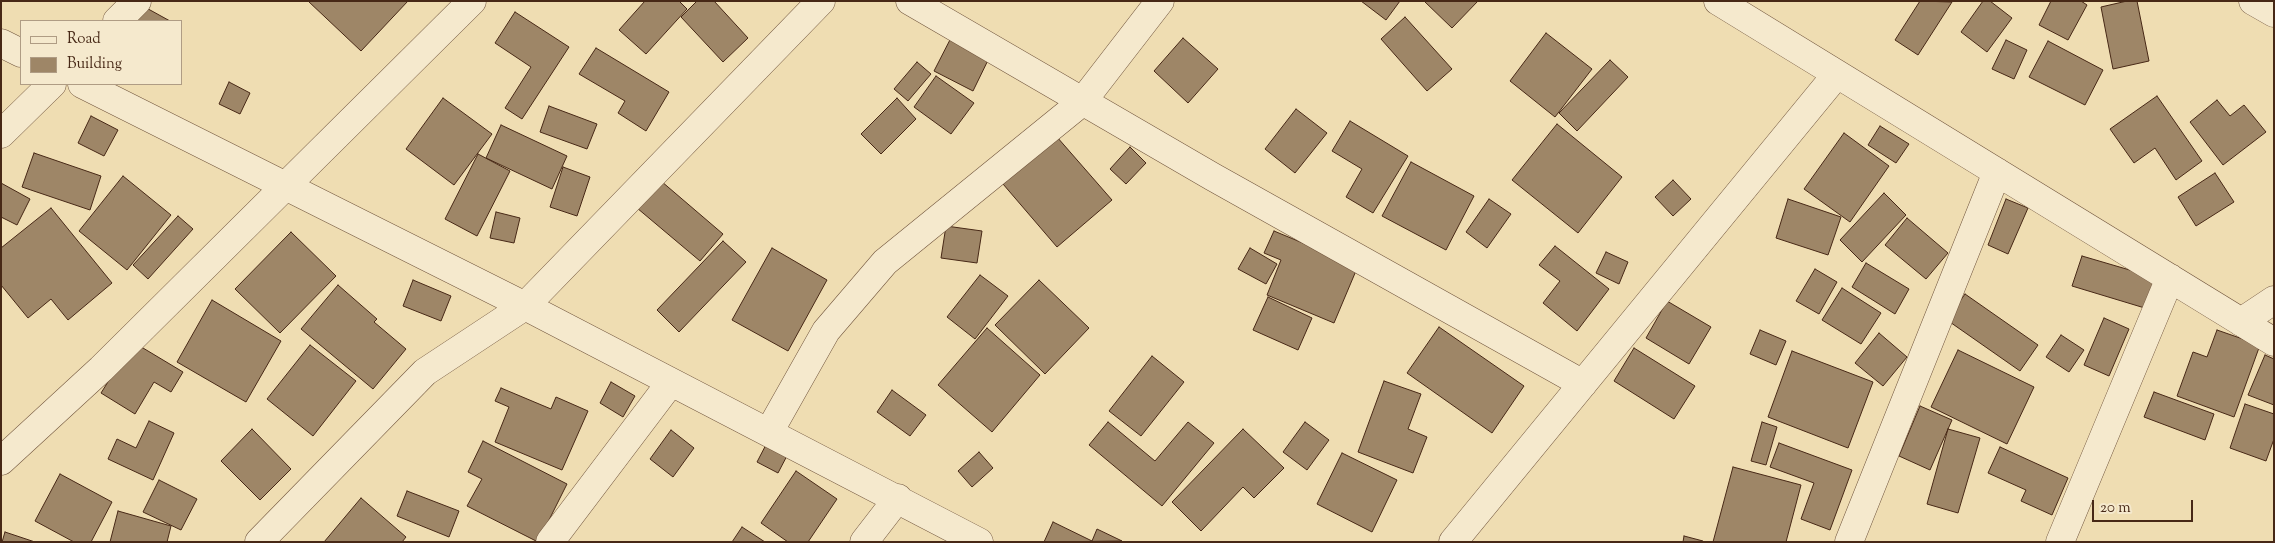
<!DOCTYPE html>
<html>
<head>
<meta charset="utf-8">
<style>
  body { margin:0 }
  #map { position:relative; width:2275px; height:543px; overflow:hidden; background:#efddb2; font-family:"Sorts Mill Goudy",serif }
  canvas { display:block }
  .frame { position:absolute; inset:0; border:2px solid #472816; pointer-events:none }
  .legend { position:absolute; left:20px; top:20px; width:162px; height:65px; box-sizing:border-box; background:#f5e9cd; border:1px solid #af9c84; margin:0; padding:6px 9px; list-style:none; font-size:15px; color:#472816 }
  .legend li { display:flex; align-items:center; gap:10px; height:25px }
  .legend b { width:25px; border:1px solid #af9c84 }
  .scale { position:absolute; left:2092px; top:500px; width:101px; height:22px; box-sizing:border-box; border:2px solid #472816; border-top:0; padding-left:6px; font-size:15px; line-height:18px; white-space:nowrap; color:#472816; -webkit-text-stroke:4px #f5e9cd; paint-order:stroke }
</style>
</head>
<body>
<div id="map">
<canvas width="2275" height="543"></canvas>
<div class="frame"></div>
<ul class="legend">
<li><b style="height:6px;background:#f5e9cd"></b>Road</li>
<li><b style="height:14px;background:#9e8667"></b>Building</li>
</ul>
<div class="scale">20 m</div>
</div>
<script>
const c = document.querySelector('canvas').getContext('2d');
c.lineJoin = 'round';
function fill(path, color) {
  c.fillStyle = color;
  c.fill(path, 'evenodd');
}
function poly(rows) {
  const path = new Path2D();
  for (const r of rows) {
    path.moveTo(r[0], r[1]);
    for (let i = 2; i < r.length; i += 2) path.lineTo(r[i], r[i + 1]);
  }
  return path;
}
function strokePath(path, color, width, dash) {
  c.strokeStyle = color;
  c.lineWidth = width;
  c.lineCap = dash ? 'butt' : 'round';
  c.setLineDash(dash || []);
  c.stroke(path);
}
const building = poly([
  [308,1,408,1,361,51,308,1],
  [645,1,679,1,687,9,646,54,619,30,645,1],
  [697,1,714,1,748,38,723,62,681,17,697,1],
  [1361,1,1400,1,1386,20,1361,1],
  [1424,1,1478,1,1452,28,1424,1],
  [1920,1,1952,2,1918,55,1895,40,1920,1],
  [1983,1,1990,1,2012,18,1987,52,1961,32,1983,1],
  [2051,1,2081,1,2087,5,2068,40,2039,25,2051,1],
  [2127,1,2137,1,2149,61,2113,69,2101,7,2127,1],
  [141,5,170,21,132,21,141,5],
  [515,12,569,47,522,119,505,108,531,67,495,43,515,12],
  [1405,17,1452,69,1427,91,1381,39,1405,17],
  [954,32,992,52,973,91,934,71,954,32],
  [1546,33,1592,69,1555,117,1510,81,1546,33],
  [1183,38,1218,69,1188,103,1154,71,1183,38],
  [2006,40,2027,50,2014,79,1992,69,2006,40],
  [2048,41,2103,70,2085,105,2029,77,2048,41],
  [596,48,669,92,646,131,618,113,625,101,579,74,596,48],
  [1610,60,1628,77,1577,131,1559,113,1610,60],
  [917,62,931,74,908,101,894,89,917,62],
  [936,76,974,103,951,134,914,107,936,76],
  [229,82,250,93,240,114,219,104,229,82],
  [2157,96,2202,161,2176,180,2155,148,2134,163,2110,129,2157,96],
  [443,98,492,134,454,185,406,149,443,98],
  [897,98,916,119,881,154,861,134,897,98],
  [2217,100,2230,116,2244,105,2266,132,2223,165,2190,122,2217,100],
  [549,106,597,124,587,149,540,132,549,106],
  [1296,109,1327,133,1295,173,1265,149,1296,109],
  [91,116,118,130,104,156,78,143,91,116],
  [1350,121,1408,156,1373,213,1346,197,1362,169,1332,151,1350,121],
  [1557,124,1622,177,1578,233,1512,180,1557,124],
  [501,125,567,156,552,189,486,158,501,125],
  [1880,126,1909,144,1896,163,1868,145,1880,126],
  [1844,133,1889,166,1850,222,1804,189,1844,133],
  [1057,137,1112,200,1057,247,1003,184,1057,137],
  [1130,147,1146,163,1126,184,1110,169,1130,147],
  [34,153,101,176,90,210,22,187,34,153],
  [478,154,510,171,477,236,445,219,478,154],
  [1411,162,1474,196,1446,250,1382,216,1411,162],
  [563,167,590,177,577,216,550,207,563,167],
  [2215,173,2234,202,2196,226,2178,197,2215,173],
  [123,176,171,215,127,270,79,231,123,176],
  [1673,180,1691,199,1673,216,1655,197,1673,180],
  [661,181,723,234,700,261,637,208,661,181],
  [1,183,30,199,17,225,1,217,1,183],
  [1884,193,1906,215,1862,262,1840,240,1884,193],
  [1489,199,1511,214,1487,248,1466,232,1489,199],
  [1788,199,1841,217,1828,255,1776,238,1788,199],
  [2006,199,2028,208,2008,254,1988,245,2006,199],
  [51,208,112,283,68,320,51,299,28,318,1,285,1,248,51,208],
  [496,212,520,218,514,243,490,238,496,212],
  [178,216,193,229,148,279,133,265,178,216],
  [1907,218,1948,253,1926,279,1885,245,1907,218],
  [946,226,982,231,977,263,941,258,946,226],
  [1274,231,1358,266,1334,323,1267,295,1281,260,1264,253,1274,231],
  [291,232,336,276,280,333,235,289,291,232],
  [723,241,746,262,679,332,657,310,723,241],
  [1555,246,1609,289,1577,331,1543,303,1560,281,1539,265,1555,246],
  [772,248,827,280,788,351,732,320,772,248],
  [1250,248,1277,264,1266,284,1238,269,1250,248],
  [1606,252,1628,262,1619,284,1596,273,1606,252],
  [2082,256,2157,278,2148,309,2072,286,2082,256],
  [1866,263,1909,289,1895,314,1852,287,1866,263],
  [1815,269,1837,282,1819,314,1796,301,1815,269],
  [980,275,1008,296,975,339,947,317,980,275],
  [413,280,451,296,441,321,403,306,413,280],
  [1039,280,1089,328,1045,374,995,325,1039,280],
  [338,285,377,319,374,322,406,349,373,389,301,329,338,285],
  [1842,288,1881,313,1861,344,1822,320,1842,288],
  [1965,294,2038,345,2020,371,1947,320,1965,294],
  [1268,297,1312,318,1298,350,1253,330,1268,297],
  [212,300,281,341,246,402,177,362,212,300],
  [1667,301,1711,327,1689,364,1646,338,1667,301],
  [2104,318,2129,329,2109,376,2084,365,2104,318],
  [1439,327,1524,386,1492,433,1407,373,1439,327],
  [987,328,1040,375,992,432,938,385,987,328],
  [1760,330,1786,341,1776,365,1750,354,1760,330],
  [2217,330,2260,345,2234,417,2177,396,2193,352,2207,357,2217,330],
  [1879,333,1907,357,1883,386,1855,363,1879,333],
  [2061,335,2084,350,2069,372,2046,357,2061,335],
  [133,342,183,372,171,392,154,382,135,414,101,393,133,342],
  [310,345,356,381,313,436,267,399,310,345],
  [1634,348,1695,386,1674,419,1614,381,1634,348],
  [1958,350,2034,387,2007,444,1931,407,1958,350],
  [1792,351,1873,382,1848,448,1768,417,1792,351],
  [2265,355,2274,359,2274,405,2248,395,2265,355],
  [1152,356,1184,382,1141,436,1109,411,1152,356],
  [1384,381,1421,394,1408,429,1427,437,1413,473,1358,452,1384,381],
  [611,382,635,396,623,417,600,403,611,382],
  [501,388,551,409,556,397,588,411,562,470,495,442,509,407,495,401,501,388],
  [892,390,926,415,910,436,877,412,892,390],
  [2154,392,2214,414,2205,440,2144,417,2154,392],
  [2245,404,2274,414,2274,439,2266,461,2230,448,2245,404],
  [1920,406,1952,420,1930,470,1899,456,1920,406],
  [149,421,174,433,153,480,108,459,117,439,136,448,149,421],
  [1108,422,1155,461,1188,422,1214,443,1162,506,1089,445,1108,422],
  [1305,422,1329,440,1307,470,1283,452,1305,422],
  [1762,422,1777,427,1766,465,1751,461,1762,422],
  [252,429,291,469,260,500,221,461,252,429],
  [1243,429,1284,468,1254,498,1243,487,1201,531,1172,502,1243,429],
  [1948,429,1980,438,1958,513,1927,504,1948,429],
  [671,430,694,448,673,477,650,459,671,430],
  [769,439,790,450,778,473,757,462,769,439],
  [483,441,567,484,538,542,467,506,482,479,468,472,483,441],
  [1779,443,1852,470,1830,530,1801,519,1814,483,1770,467,1779,443],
  [2000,447,2068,478,2052,515,2021,501,2026,490,1988,473,2000,447],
  [979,452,993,468,972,487,958,471,979,452],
  [1342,453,1397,480,1372,532,1317,504,1342,453],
  [1733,467,1801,485,1786,542,1713,542,1733,467],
  [796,471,837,499,808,542,788,542,761,523,796,471],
  [60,474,112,502,91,542,74,542,35,521,60,474],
  [159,480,197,499,181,530,143,512,159,480],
  [407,491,459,511,449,537,397,516,407,491],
  [361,498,406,537,402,542,324,542,361,498],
  [118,511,171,526,167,542,110,542,118,511],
  [1053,522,1092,541,1097,529,1122,541,1044,542,1053,522],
  [742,527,765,542,732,542,742,527],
  [5,532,35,542,2,542,5,532],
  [1684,536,1703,541,1703,542,1683,542,1684,536]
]);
const minor = poly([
  [910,1,1213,177,1583,384],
  [1718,1,2274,342],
  [2253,1,2274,13],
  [117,21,137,1],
  [1,43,21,53],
  [82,84,525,306,979,542],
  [1,134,52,84],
  [2241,322,2274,300],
  [769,432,826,331,885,262,1082,102,1160,1],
  [1,461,101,369,472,1],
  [259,542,425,372,525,306,821,1],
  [550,542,671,382],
  [864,542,898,498],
  [1453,542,1837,74],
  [1849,542,1997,172],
  [2060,542,2170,278]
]);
fill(building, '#9e8667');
strokePath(building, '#472816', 1);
strokePath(minor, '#71553d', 29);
strokePath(minor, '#f5e9cd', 28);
</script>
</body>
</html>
